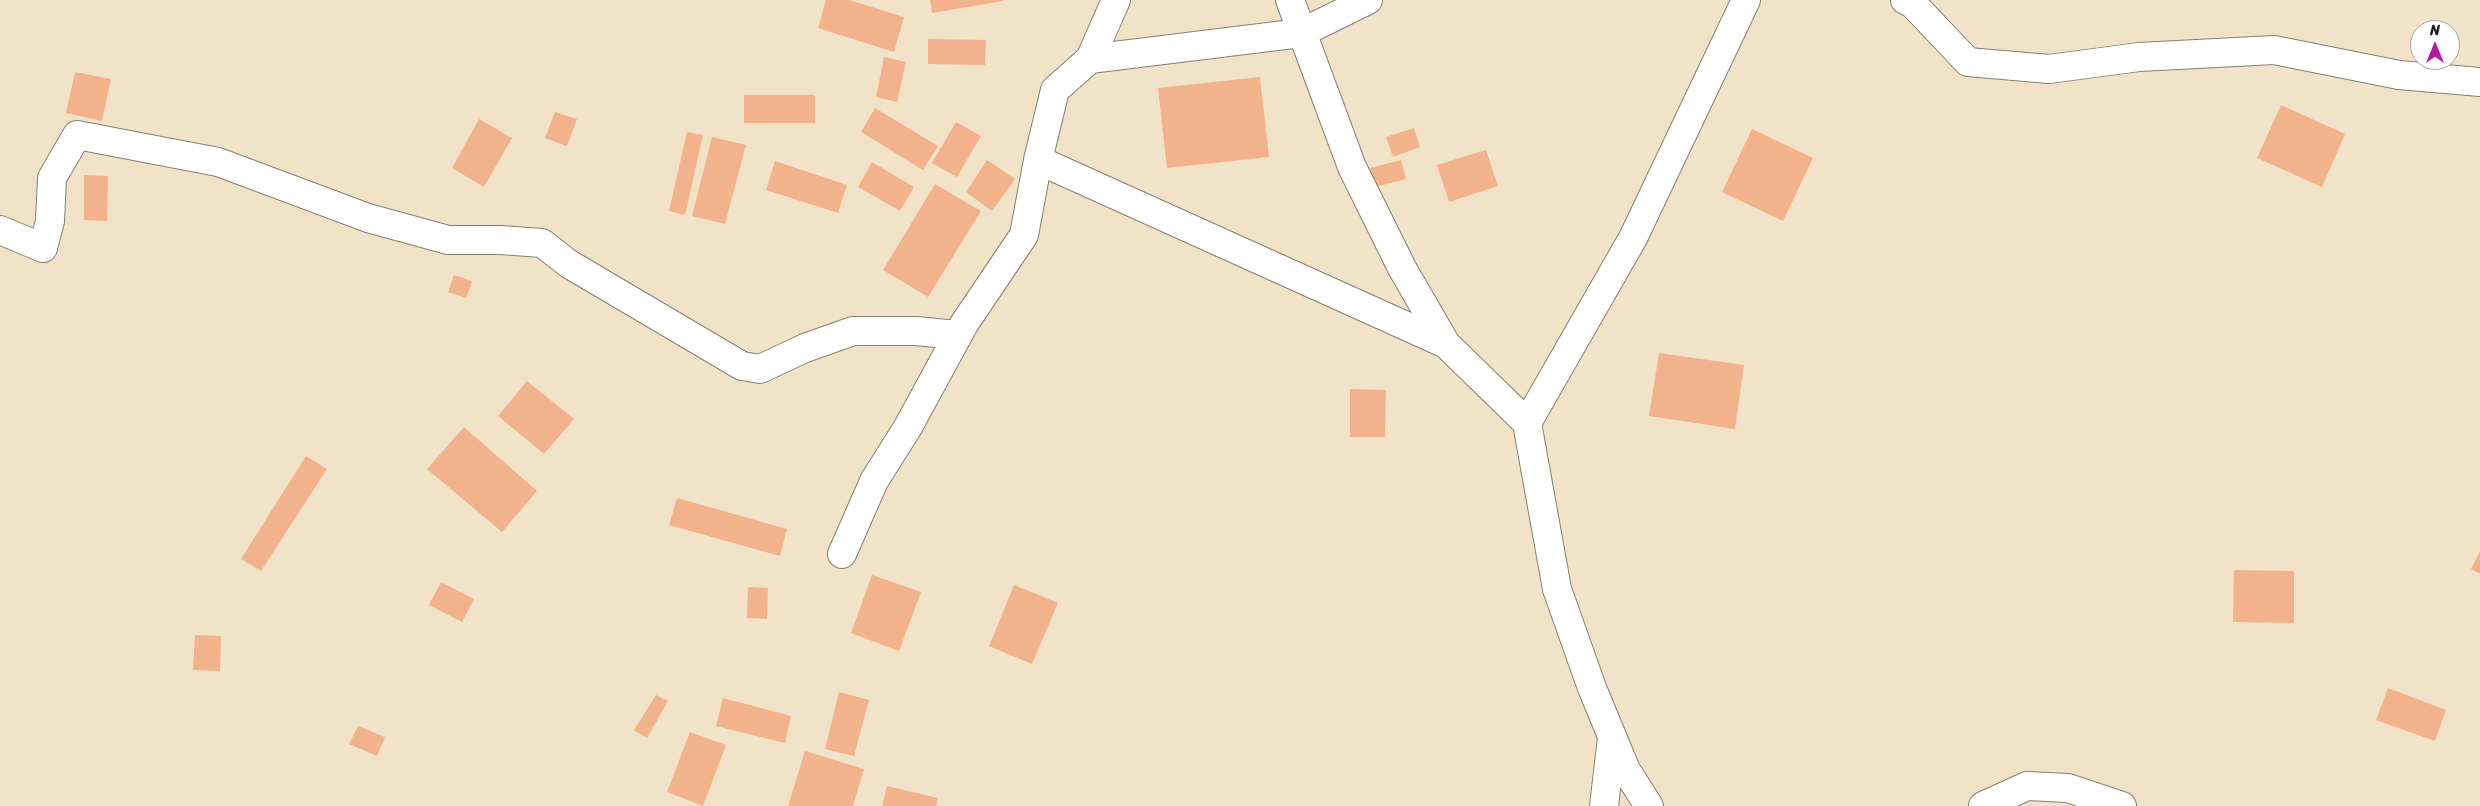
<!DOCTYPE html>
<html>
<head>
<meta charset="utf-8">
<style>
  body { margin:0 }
  #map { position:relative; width:2480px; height:806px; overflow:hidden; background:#f1e3c8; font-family:Sriracha,sans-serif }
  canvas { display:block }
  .north { position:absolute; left:2410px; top:20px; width:50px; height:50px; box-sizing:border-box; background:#fff; border:1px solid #a4a4a4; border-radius:50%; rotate:0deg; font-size:14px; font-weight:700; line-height:20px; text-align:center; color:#1c1c1c }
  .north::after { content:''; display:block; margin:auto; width:18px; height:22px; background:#b5179e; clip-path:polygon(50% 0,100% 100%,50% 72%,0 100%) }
</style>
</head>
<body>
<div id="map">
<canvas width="2480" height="806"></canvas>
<div class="north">N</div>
</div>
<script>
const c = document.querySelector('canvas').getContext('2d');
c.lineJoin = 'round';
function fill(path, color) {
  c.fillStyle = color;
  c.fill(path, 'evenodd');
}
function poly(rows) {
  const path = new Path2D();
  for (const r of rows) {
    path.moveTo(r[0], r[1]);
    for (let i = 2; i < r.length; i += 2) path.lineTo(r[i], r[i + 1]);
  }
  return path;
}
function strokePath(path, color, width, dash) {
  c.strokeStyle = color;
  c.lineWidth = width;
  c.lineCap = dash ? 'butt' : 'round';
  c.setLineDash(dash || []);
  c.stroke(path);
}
const building = poly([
  [826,0,849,0,904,17,894,52,818,28],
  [930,0,1003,0,1003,1,932,13],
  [928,39,986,40,985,65,928,64],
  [884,57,906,62,897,102,876,97],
  [75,72,111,79,102,121,66,113],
  [1260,77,1269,157,1167,168,1158,88],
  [744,95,815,95,815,123,744,123],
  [2281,105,2345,134,2322,187,2257,158],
  [875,108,938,146,923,170,861,132],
  [555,112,577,119,567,146,545,138],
  [479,119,512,138,484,187,452,168],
  [956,122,981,136,957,177,932,163],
  [1414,128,1420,147,1393,157,1386,137],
  [1752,129,1813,158,1783,221,1722,192],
  [687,132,703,135,685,215,669,211],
  [712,137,746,145,725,224,692,216],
  [1486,150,1498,186,1449,202,1437,165],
  [987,160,1015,179,992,211,966,192],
  [1401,160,1406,179,1375,187,1370,168],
  [775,161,847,185,838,213,766,190],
  [872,162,914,187,900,211,858,187],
  [84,175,108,176,107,221,84,220],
  [935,184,981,211,928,297,883,270],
  [454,275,472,281,466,298,448,292],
  [1659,353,1744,365,1735,429,1649,416],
  [527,381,574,419,544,454,498,416],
  [1350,389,1386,390,1385,437,1350,437],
  [464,427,537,491,502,532,427,469],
  [306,456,327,469,261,571,241,559],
  [677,498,787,529,780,556,669,525],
  [2480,551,2480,574,2471,569],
  [2234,570,2294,571,2294,623,2233,622],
  [872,575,921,592,899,651,851,633],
  [441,582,474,599,462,622,429,605],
  [1014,585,1058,603,1032,664,989,646],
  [748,587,768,588,767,619,747,618],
  [195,635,221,636,220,671,193,670],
  [2388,688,2446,710,2435,741,2376,720],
  [839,692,869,700,854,756,825,749],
  [656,695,668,701,647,738,634,730],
  [723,698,791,716,785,743,716,726],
  [358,726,385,737,377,756,349,744],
  [690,732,726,745,703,806,667,792],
  [805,751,864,769,853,806,788,806],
  [887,786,938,798,936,806,882,806]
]);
const street = poly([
  [1290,0,1352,167,1402,268,1446,344,1527,423,1557,589,1592,688,1626,770,1649,806],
  [1905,0,1913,4,1968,62,2049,69,2139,57,2274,50,2399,75,2480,82],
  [1090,59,1301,33,1368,0],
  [1038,160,1446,344],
  [0,230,43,248,50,221,52,178,77,135,218,162,368,218,448,240,500,240,542,243,569,264,742,366,760,369,805,348,853,331,916,331,957,335],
  [1527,423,1633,238,1746,0],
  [842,554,874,481,908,427,964,324,1024,235,1038,160,1055,90,1090,59,1116,0],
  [1604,806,1612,738],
  [1983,806,2027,786,2068,788,2122,806]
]);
fill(building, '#f2b38c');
strokePath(street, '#868072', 30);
strokePath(street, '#fff', 28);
</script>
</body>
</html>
